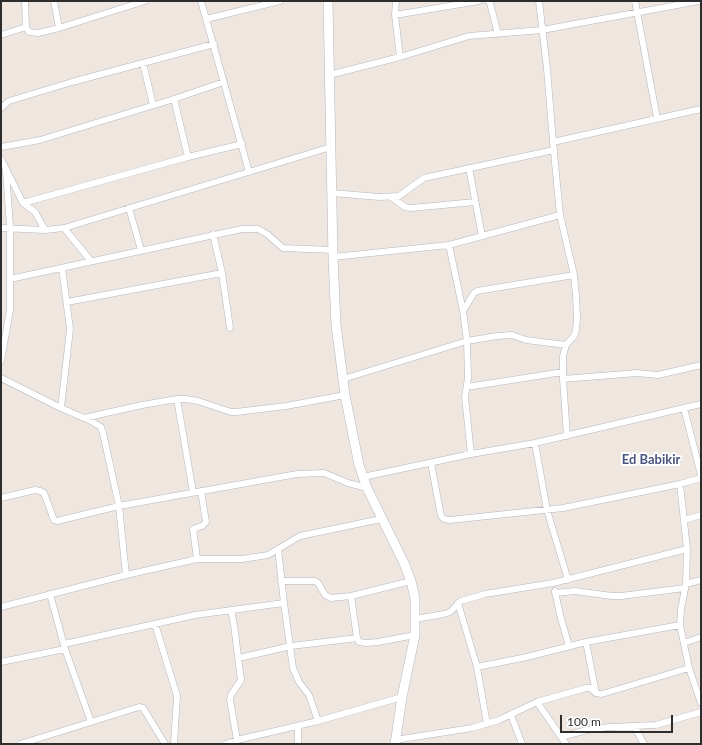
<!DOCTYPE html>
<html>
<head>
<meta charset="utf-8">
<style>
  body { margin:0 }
  #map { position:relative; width:702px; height:745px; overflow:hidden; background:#efe7df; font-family:Lato,sans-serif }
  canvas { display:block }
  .frame { position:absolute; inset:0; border:2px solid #2d2d2d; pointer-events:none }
  .scale { position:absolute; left:560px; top:715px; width:113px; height:18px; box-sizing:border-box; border:2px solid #2d2d2d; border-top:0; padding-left:5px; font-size:12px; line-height:14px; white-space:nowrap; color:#2d2d2d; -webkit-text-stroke:3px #fff; paint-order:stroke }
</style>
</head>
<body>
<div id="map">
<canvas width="702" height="745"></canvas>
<div class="frame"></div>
<div class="scale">100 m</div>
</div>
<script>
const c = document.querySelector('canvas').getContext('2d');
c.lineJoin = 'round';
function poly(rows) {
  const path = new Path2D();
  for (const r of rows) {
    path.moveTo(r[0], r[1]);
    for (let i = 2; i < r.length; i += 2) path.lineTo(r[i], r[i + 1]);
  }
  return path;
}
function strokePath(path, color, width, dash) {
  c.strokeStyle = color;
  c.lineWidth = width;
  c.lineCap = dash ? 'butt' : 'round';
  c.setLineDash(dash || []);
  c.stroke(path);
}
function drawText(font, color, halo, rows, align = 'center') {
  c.font = font + ' Lato,sans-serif';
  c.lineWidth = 4;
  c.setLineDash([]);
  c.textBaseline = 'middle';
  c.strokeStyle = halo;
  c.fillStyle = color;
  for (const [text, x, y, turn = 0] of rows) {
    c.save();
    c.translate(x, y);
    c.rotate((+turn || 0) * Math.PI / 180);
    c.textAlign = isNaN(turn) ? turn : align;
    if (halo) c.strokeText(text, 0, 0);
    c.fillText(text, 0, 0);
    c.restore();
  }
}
const street = poly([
  [25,1,26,27,29,32,38,33,59,28,145,1],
  [54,1,59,28],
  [201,1,249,172],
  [396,1,395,15,400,57],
  [488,1,490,3,498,34],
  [539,1,547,69,553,142,560,215,574,275,576,296,577,318,576,330,574,336,566,345,563,356,563,379,567,436],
  [635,1,657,118],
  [395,15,479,1],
  [206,19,280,1],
  [1,35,26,27],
  [143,63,153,105],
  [329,75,400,57,469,36,542,30,699,1],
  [174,99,188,157],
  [1,108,9,101,72,82,214,44],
  [553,142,701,109],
  [1,147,40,140,174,99,224,82],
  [1,159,23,203,35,212,45,230],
  [469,168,482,236],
  [332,193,379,197,399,196,424,178,554,150],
  [391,197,405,207,411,208,475,202],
  [23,203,188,157,242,144],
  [129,208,141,250],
  [1,228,45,230,64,228,331,147],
  [64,228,91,261],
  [213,234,222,273,230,328],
  [449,245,463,311,467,341,468,378,465,397,471,454],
  [333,257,449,245,560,215],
  [10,279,242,229,258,229,267,234,283,248,333,250],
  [67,302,222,273],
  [463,311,474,293,477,291,574,275],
  [1,361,10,310,10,227,6,171],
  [1,378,61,408,91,421,101,427,103,433,119,506,126,575],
  [343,379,467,341,497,336,512,335,526,340,566,345],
  [563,379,637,373,658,375,701,365],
  [467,387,563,372],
  [177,399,193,492],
  [61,408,70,329,62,268],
  [684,408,701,475],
  [84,418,142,405,177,399,186,399,198,401,231,412,236,412,286,406,345,395],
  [535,443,547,510,568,580],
  [431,463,441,516,444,519,450,520,563,508,680,484,701,478],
  [363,477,471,454,535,443,701,404],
  [680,484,687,549,686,584,681,609,680,625,689,668,701,703],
  [1,498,35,490,40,491,44,493,54,520,57,521,119,506,297,474,324,473,348,483,367,488],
  [684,520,701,515],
  [278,549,284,603,293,668,299,682,309,695,318,721],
  [197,559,193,529,202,526,206,522,201,491],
  [281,581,315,581,318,583,325,595,331,598,351,596,411,581],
  [686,584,701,580],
  [555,591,560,615,569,646],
  [555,593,575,591,612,596,621,596,685,588],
  [351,596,357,638,359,642,366,643,378,642,415,635],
  [458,603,477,667,487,724],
  [1,607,126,575,197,559,242,559,268,555,300,536,381,519],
  [231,610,234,625,241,680,231,695,230,700,237,740],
  [415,619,444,614,450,612,461,601,485,594,553,583,687,549],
  [155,624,177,696,174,744],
  [586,642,596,693],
  [684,643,701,637],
  [64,644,195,615,284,603],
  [239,658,291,646,357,638],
  [1,662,65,649],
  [477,667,527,657,586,642,680,625],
  [537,702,566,744],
  [511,715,522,744],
  [91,722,139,707,143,708,165,744],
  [634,726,644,744],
  [561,737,587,730,609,727,656,725,701,712],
  [395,740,472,728,499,720,537,702,586,688,590,688,596,693,602,694,689,668],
  [20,744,91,722,65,649,50,594],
  [225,744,237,740,318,721,402,697],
  [298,744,298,726]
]);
const secondary = poly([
  [328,1,333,257,336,325,339,348,345,395,359,465,367,488,404,563,411,581,415,598,415,635,402,697,395,744]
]);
const quarterNames = [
  ["Ed Babikir",651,460]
];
strokePath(street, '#b3b6c1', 7);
strokePath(secondary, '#b3b6c1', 10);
strokePath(street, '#fff', 6);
strokePath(secondary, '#fff', 9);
drawText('bold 13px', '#4a5581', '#fff', quarterNames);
</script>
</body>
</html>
